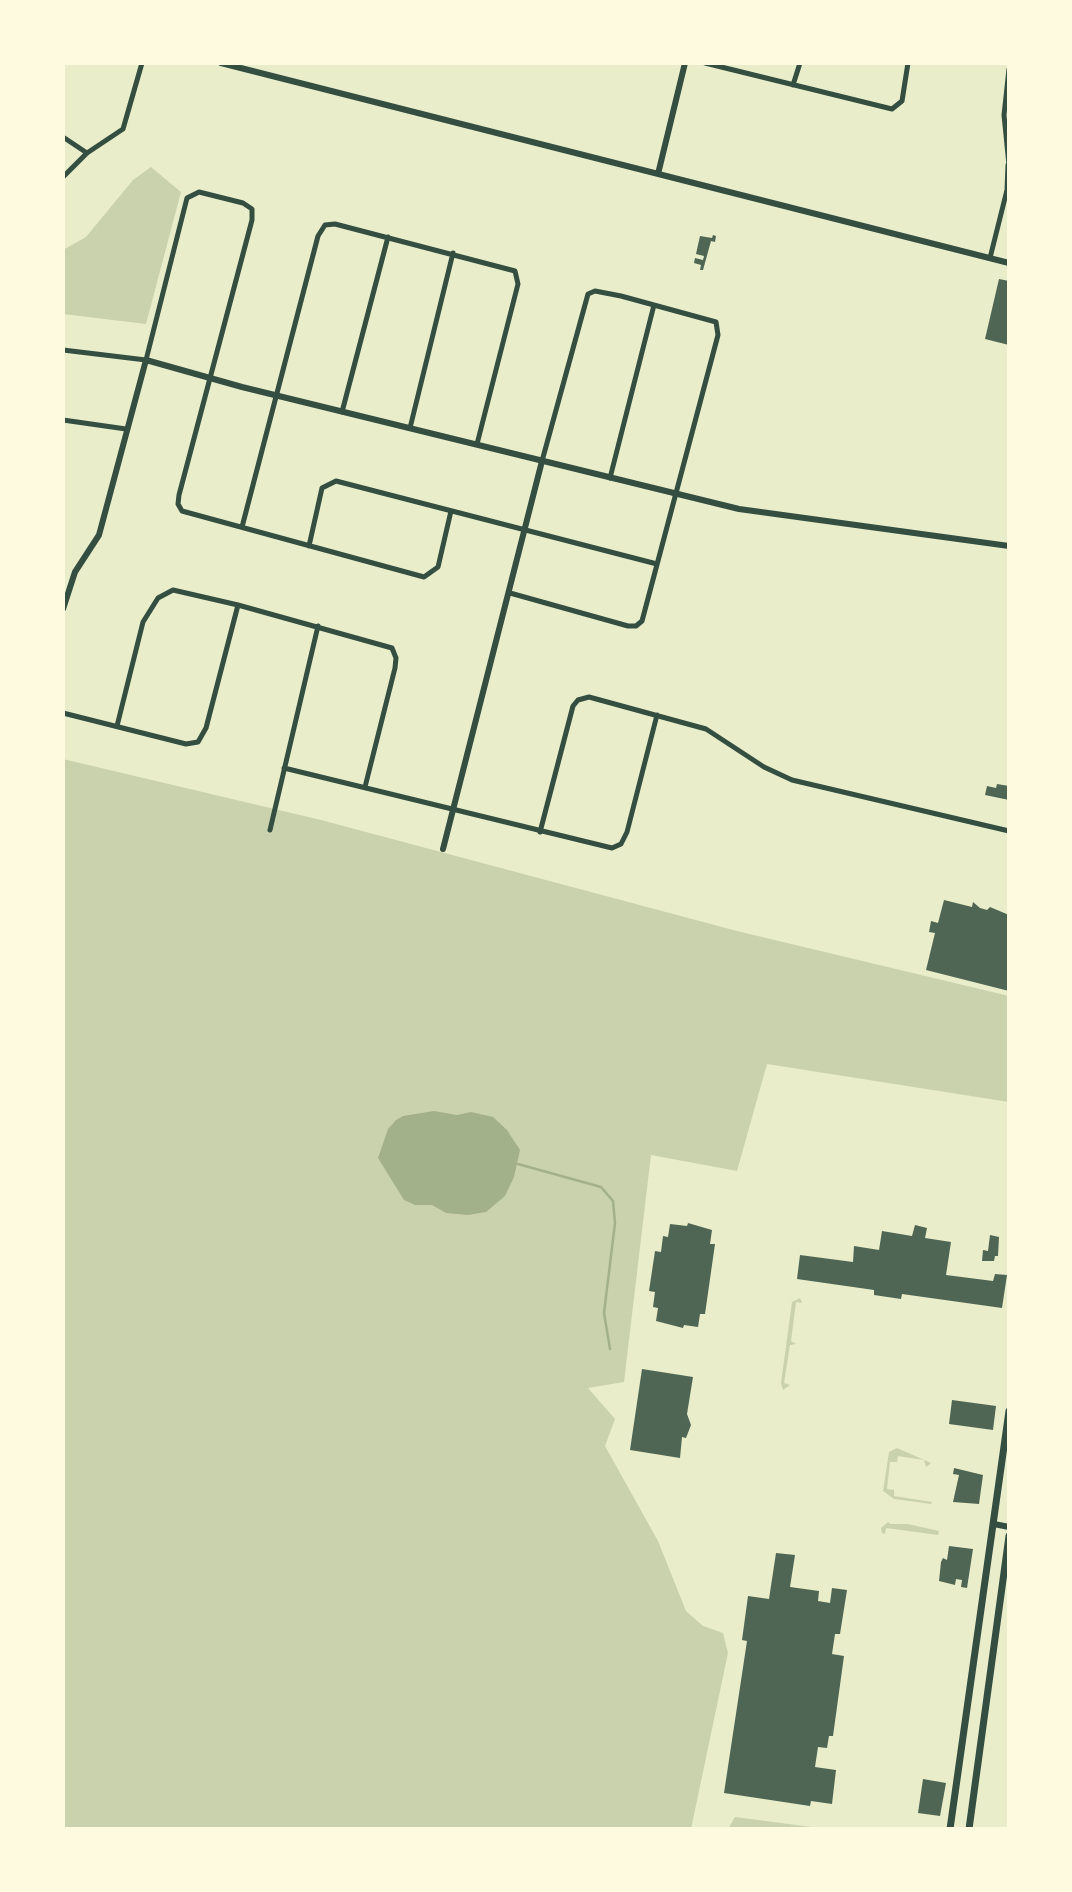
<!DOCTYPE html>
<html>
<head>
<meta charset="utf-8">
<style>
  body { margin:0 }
  #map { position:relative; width:1072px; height:1892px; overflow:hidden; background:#e9edc9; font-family:"Noto Sans",sans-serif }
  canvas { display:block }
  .frame { position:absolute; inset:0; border:65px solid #fefae0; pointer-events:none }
</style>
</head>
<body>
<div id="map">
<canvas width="1072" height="1892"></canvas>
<div class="frame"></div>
</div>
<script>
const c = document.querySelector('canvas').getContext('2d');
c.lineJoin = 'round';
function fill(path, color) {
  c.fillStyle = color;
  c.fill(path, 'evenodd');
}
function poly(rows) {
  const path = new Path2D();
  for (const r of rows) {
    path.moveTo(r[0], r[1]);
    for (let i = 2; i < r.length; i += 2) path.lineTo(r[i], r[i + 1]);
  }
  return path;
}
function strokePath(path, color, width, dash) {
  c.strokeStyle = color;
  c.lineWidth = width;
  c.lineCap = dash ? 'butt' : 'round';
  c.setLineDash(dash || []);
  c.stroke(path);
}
const green = poly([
  [151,167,181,192,146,324,63,314,63,250,86,237,133,180],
  [63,759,321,820,737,931,1009,996,1009,1102,767,1064,737,1171,651,1155,624,1382,588,1388,615,1419,605,1446,658,1541,686,1611,703,1626,723,1633,728,1653,691,1829,63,1829],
  [800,1298,802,1303,796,1302,791,1341,796,1344,790,1345,784,1383,790,1385,783,1390,781,1383,792,1302],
  [897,1448,931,1463,926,1467,924,1460,898,1456,897,1462,890,1462,887,1489,894,1490,894,1496,932,1502,931,1504,894,1499,883,1491,889,1452],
  [888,1522,890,1524,908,1524,939,1531,938,1535,886,1528,885,1534,882,1533,881,1528],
  [735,1817,819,1828,728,1829]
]);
const water = poly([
  [434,1111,457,1115,471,1112,493,1117,507,1130,520,1150,514,1177,505,1196,486,1212,468,1215,446,1213,432,1205,415,1205,404,1200,378,1158,388,1129,396,1120,403,1116]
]);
const stream = poly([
  [518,1164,601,1187,613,1201,615,1223,604,1313,610,1349]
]);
const building = poly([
  [713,235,716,236,715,242,711,241,703,270,700,270,701,265,694,263,695,258,703,260,704,256,696,254,700,236,712,238],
  [999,279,1009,281,1009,345,985,339],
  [997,784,1009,786,1009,800,985,795,987,786,996,788],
  [944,900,972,907,973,902,980,908,987,910,990,907,1009,915,1009,991,926,970,935,933,929,932,931,921,938,923],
  [688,1223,712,1230,710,1244,715,1244,705,1314,700,1314,698,1327,684,1325,683,1328,656,1321,658,1308,653,1307,655,1292,649,1291,655,1251,661,1252,663,1236,668,1237,670,1224,687,1226],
  [915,1225,927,1228,925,1238,951,1242,946,1275,993,1281,995,1274,1007,1275,1002,1308,902,1294,901,1299,874,1295,874,1290,797,1279,800,1255,853,1262,854,1246,879,1250,882,1231,912,1236],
  [990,1235,999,1237,998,1256,995,1256,994,1261,982,1261,983,1250,988,1251],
  [642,1369,693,1377,687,1414,691,1425,686,1438,682,1437,680,1458,630,1450],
  [952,1400,996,1406,993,1430,949,1424],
  [954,1468,983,1475,979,1504,953,1502,959,1475,953,1474],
  [949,1546,973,1549,967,1588,961,1587,962,1580,956,1579,955,1585,939,1581,941,1562,943,1558,947,1560],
  [776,1553,795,1555,790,1587,819,1591,818,1601,830,1603,832,1588,847,1590,840,1634,835,1634,832,1654,844,1656,833,1736,829,1736,827,1748,818,1747,815,1767,836,1770,832,1804,811,1801,810,1806,724,1793,747,1641,742,1640,748,1596,769,1599],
  [923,1779,946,1783,940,1816,918,1813]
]);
const minor = poly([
  [705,63,892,109,902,101,908,63],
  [1009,69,1004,115,1009,165],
  [793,85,800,63],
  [63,137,87,153],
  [63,177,87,153,123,129,142,63],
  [990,258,1007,190,1008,165],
  [63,350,146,360,187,198,199,192,243,203,252,209,252,220,179,495,178,504,182,511,424,577,438,567,451,511],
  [342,412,388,237],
  [63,420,126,429],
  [410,428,453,253],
  [610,478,654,305],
  [242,527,318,236,325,225,335,224,515,271,518,284,477,444],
  [309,546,322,488,336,481,657,564],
  [510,593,628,626,636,626,642,621,718,335,716,322,621,296,595,291,588,294,542,461],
  [63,713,186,744,198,742,206,728,238,605],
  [117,726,143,622,158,598,173,590,238,605,392,648,396,658,395,668,365,787],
  [284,768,612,848,621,844,627,832,657,715],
  [270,830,318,626],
  [540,832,573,706,578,700,589,697,706,729,764,767,792,780,1009,831]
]);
const tertiary = poly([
  [221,63,1009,263],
  [658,174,685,63],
  [63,609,75,572,99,535,146,360,242,387,739,509,1009,546],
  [443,849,542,461],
  [994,1524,1009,1527]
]);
const secondary = poly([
  [950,1829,1009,1411],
  [969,1829,1009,1536]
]);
fill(green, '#cad2ad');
fill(water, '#a3b18a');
strokePath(stream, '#a3b18a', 2.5);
fill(building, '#4f6655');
strokePath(minor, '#344e41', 5);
strokePath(tertiary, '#344e41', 6);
strokePath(secondary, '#344e41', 7);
</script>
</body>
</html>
